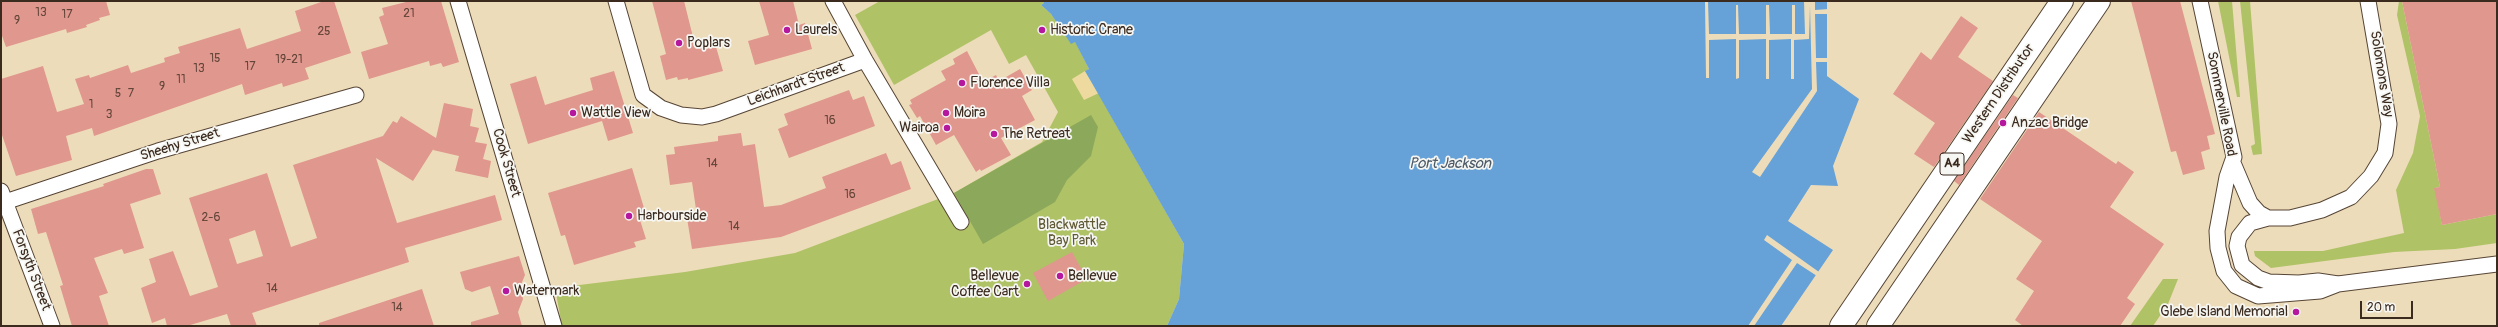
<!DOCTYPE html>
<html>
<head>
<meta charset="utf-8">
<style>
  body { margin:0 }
  #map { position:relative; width:2498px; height:327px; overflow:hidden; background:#eddcba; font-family:Pangolin,sans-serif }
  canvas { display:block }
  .frame { position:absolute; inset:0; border:2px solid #3b2a1e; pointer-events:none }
  .scale { position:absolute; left:2360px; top:301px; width:53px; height:18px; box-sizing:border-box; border:2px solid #3b2a1e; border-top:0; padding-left:5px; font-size:12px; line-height:14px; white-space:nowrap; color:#3b2a1e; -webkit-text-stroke:3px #f6f6f2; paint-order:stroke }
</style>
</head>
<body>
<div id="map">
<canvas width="2498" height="327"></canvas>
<div class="frame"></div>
<div class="scale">20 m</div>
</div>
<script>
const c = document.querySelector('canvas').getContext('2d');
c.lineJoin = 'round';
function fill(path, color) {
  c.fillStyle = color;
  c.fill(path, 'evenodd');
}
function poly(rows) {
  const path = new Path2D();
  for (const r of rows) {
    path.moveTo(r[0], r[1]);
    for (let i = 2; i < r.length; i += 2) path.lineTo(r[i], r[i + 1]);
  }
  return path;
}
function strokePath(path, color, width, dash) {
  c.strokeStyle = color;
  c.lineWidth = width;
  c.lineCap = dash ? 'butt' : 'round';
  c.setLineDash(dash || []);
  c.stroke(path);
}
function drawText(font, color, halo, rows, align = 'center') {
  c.font = font + ' Pangolin,sans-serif';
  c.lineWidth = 3.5;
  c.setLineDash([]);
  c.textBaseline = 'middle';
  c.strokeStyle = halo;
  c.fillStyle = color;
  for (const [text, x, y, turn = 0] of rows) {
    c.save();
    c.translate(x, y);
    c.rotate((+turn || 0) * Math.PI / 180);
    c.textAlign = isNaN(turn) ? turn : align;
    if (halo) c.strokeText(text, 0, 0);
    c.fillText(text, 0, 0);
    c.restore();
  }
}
const green = poly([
  [880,1,1042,1,1044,3,1041,5,1051,14,1071,43,1075,41,1089,69,1086,71,1184,244,1179,299,1167,326,562,326,555,288,685,272,795,253,954,193,1042,142,1058,112,1026,55,1009,64,991,30,894,85,855,15],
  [2218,1,2232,1,2240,97,2237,97],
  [2240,1,2250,1,2262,154,2253,155,2251,146,2255,144],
  [2399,1,2402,1,2440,187,2435,188,2442,225,2497,214,2497,243,2455,249,2394,252,2271,268,2255,256,2254,251,2323,251,2404,233,2396,190,2413,153,2420,116,2397,15],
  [2163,279,2178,279,2168,304,2153,326,2130,326]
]);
const forest = poly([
  [1091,115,1098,127,1091,156,1067,180,1055,202,983,244,954,193]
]);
const sand = poly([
  [1085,71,1099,93,1084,100,1072,79]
]);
const water = poly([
  [1042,1,1827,1,1827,76,1859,99,1833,166,1838,186,1811,185,1788,221,1833,250,1781,326,1167,326,1179,299,1184,244,1085,71,1089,69,1075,42,1071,44,1051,14,1041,5,1044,3]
]);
const pier = poly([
  [1705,1,1708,1,1709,34,1736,34,1736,5,1738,5,1739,34,1766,34,1766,5,1769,5,1770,34,1792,34,1792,5,1795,5,1795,34,1805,34,1804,1,1815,1,1815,10,1829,9,1829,14,1815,14,1816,58,1827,58,1827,62,1816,62,1817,91,1760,177,1752,172,1812,89,1810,6,1809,39,1794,40,1794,79,1791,79,1791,39,1769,40,1769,79,1766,79,1766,39,1739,40,1739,78,1736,79,1736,39,1709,40,1709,78,1706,78],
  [1767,235,1819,272,1817,276,1797,263,1754,326,1748,326,1792,260,1764,240]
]);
const building = poly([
  [1,1,106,1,110,15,99,18,100,20,86,25,87,27,67,33,66,29,6,47,1,33],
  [324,1,334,1,351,53,305,68,309,79,283,87,282,83,245,95,242,84,94,136,92,128,66,136,72,160,16,176,1,132,1,79,43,66,57,112,84,104,75,79,89,75,90,78,128,65,131,73,165,62,164,58,180,53,178,47,240,28,247,49,301,31,295,11],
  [410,1,441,1,459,62,443,67,441,63,430,66,429,61,369,79,361,52,388,44,379,17,384,15,382,8],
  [652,1,684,1,695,45,714,40,723,71,688,80,688,78,678,80,677,77,666,80,660,56,666,54],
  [759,1,793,1,799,25,805,23,812,49,755,65,748,41,769,35],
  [2131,1,2180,1,2215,134,2207,136,2210,149,2201,152,2205,169,2183,175,2176,151,2171,152],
  [2402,1,2497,1,2497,214,2442,225,2434,188,2440,187],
  [1961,16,1978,28,1958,57,1993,81,1934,167,1914,154,1935,123,1893,94,1921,52,1931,60],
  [967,51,983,82,996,75,999,81,1020,69,1032,90,1022,96,1035,120,1001,138,1011,155,981,171,980,169,976,172,954,135,936,145,920,116,917,118,909,105,912,104,910,100,946,80,941,71,955,64,953,59],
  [614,71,633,133,608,141,602,121,528,144,510,84,536,76,545,105,593,90,590,78],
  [849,90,853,100,864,96,875,126,789,158,778,129,788,125,784,114],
  [2013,95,2018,98,1959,185,1954,181],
  [444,103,473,109,470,126,479,128,475,142,487,144,483,159,491,161,488,178,455,171,459,156,433,150,434,148,413,181,376,158,397,223,495,195,502,220,405,248,409,262,252,313,257,326,231,326,227,314,187,326,167,326,165,318,152,323,141,288,156,282,149,259,173,251,190,296,218,287,189,198,267,173,291,247,317,238,293,165,383,136,393,121,397,123,401,116,436,138],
  [255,230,263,256,237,264,229,239],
  [2039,112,2116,164,2118,161,2134,172,2110,207,2164,244,2127,298,2135,304,2120,326,2023,326,2015,320,2034,291,2016,279,2042,241,1980,199],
  [741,133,743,146,755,144,764,207,781,205,826,188,822,177,886,153,891,165,901,161,911,189,781,237,692,249,687,218,697,216,692,182,670,185,666,155,675,154,674,147,718,141,718,136],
  [632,168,647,218,640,220,646,239,634,242,636,247,574,265,565,235,561,236,548,193],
  [146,169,153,169,161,194,130,204,144,248,124,254,122,249,94,258,108,293,99,296,109,326,72,326,60,286,63,285,46,232,38,234,31,209,104,186,103,184],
  [1072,252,1087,279,1048,301,1033,273],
  [519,256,525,275,520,287,523,299,518,312,522,326,471,326,471,322,499,314,490,286,472,292,465,289,460,272],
  [422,289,434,326,319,326,319,323]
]);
const street = poly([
  [458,1,554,326],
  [616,1,643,95,661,108,681,115,702,117,716,114,865,60],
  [833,1,865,60,961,222],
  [2200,1,2234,157,2227,177,2217,231,2218,248,2224,271,2236,286,2258,296,2320,291,2338,284],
  [2233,163,2250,203,2259,213,2268,218,2290,218,2322,210,2351,197,2371,176,2385,153,2389,124,2368,1],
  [1,191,52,326],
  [5,202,158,151,356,95],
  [2268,218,2250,223,2239,237,2237,246,2242,265,2258,278,2269,282,2299,283,2318,281,2338,284,2497,264]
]);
const highway = poly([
  [1841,326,2062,1],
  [1878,326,2099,1]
]);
const markers = [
  [787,30,4,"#b5179e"],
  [1042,30,4,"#b5179e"],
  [679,43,4,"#b5179e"],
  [962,83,4,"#b5179e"],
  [573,113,4,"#b5179e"],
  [946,113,4,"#b5179e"],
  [2003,123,4,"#b5179e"],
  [947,128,4,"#b5179e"],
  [994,134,4,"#b5179e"],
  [629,216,4,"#b5179e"],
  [1060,276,4,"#b5179e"],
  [1027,284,4,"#b5179e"],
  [506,291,4,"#b5179e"],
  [2296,312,4,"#b5179e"]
];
const numberNames = [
  ["13",41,13],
  ["21",409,14],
  ["17",67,15],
  ["9",17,21],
  ["25",324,32],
  ["15",215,59],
  ["19-21",289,60],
  ["17",250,67],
  ["13",199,69],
  ["11",181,80],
  ["9",162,87],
  ["5",118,94],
  ["7",131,94],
  ["1",91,105],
  ["3",109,115],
  ["16",830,121],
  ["14",712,164],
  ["16",850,195],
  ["2-6",211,218],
  ["14",734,227],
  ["14",272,289],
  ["14",397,308]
];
const shields = [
  [1952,164,24]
];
const shieldNames = [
  ["A4",1952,164]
];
const poiNames = [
  ["Laurels",795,30],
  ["Historic Crane",1050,30],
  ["Poplars",687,43],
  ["Florence Villa",970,83],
  ["Wattle View",581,113],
  ["Moira",954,113],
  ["Anzac Bridge",2011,123],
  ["Wairoa",939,128,"right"],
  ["The Retreat",1002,134],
  ["Harbourside",637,216],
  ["Bellevue",1019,276,"right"],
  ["Coffee Cart",1019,292,"right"],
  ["Bellevue",1068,276],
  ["Watermark",514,291],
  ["Glebe Island Memorial",2288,312,"right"]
];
const streetNames = [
  ["Solomons Way",2381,74,81],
  ["Leichhardt Street",796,85,-20],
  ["Western Distributor",1999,94,-56],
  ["Sommerville Road",2221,104,79],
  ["Sheehy Street",180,145,-17],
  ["Cook Street",506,163,74],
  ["Forsyth Street",31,270,69]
];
const parkNames = [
  ["Blackwattle",1072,225],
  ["Bay Park",1072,241]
];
const waterNames = [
  ["Port Jackson",1450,164]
];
fill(green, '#afc266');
fill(forest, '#8ba85b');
fill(sand, '#eeda9e');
fill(water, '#66a2d7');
fill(pier, '#eddcba');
fill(building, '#e0978e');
strokePath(street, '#564535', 17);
strokePath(highway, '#564535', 24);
strokePath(street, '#fff', 15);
strokePath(highway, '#fff', 22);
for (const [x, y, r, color] of markers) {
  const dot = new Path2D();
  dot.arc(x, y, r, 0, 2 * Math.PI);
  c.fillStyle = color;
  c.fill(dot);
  strokePath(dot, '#f6f6f2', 1.5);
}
drawText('12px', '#64453a', null, numberNames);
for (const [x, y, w] of shields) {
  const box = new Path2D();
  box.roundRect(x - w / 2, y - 11, w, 22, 3);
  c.fillStyle = '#f6f6f2';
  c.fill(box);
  strokePath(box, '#3b2a1e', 1);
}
drawText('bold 13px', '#3b2a1e', null, shieldNames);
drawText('14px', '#3b2a1e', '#f6f6f2', poiNames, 'left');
drawText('14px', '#3b2a1e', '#f6f6f2', streetNames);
drawText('14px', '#5e5834', '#f6f6f2', parkNames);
drawText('italic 15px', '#4c5a68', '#f6f6f2', waterNames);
</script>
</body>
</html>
